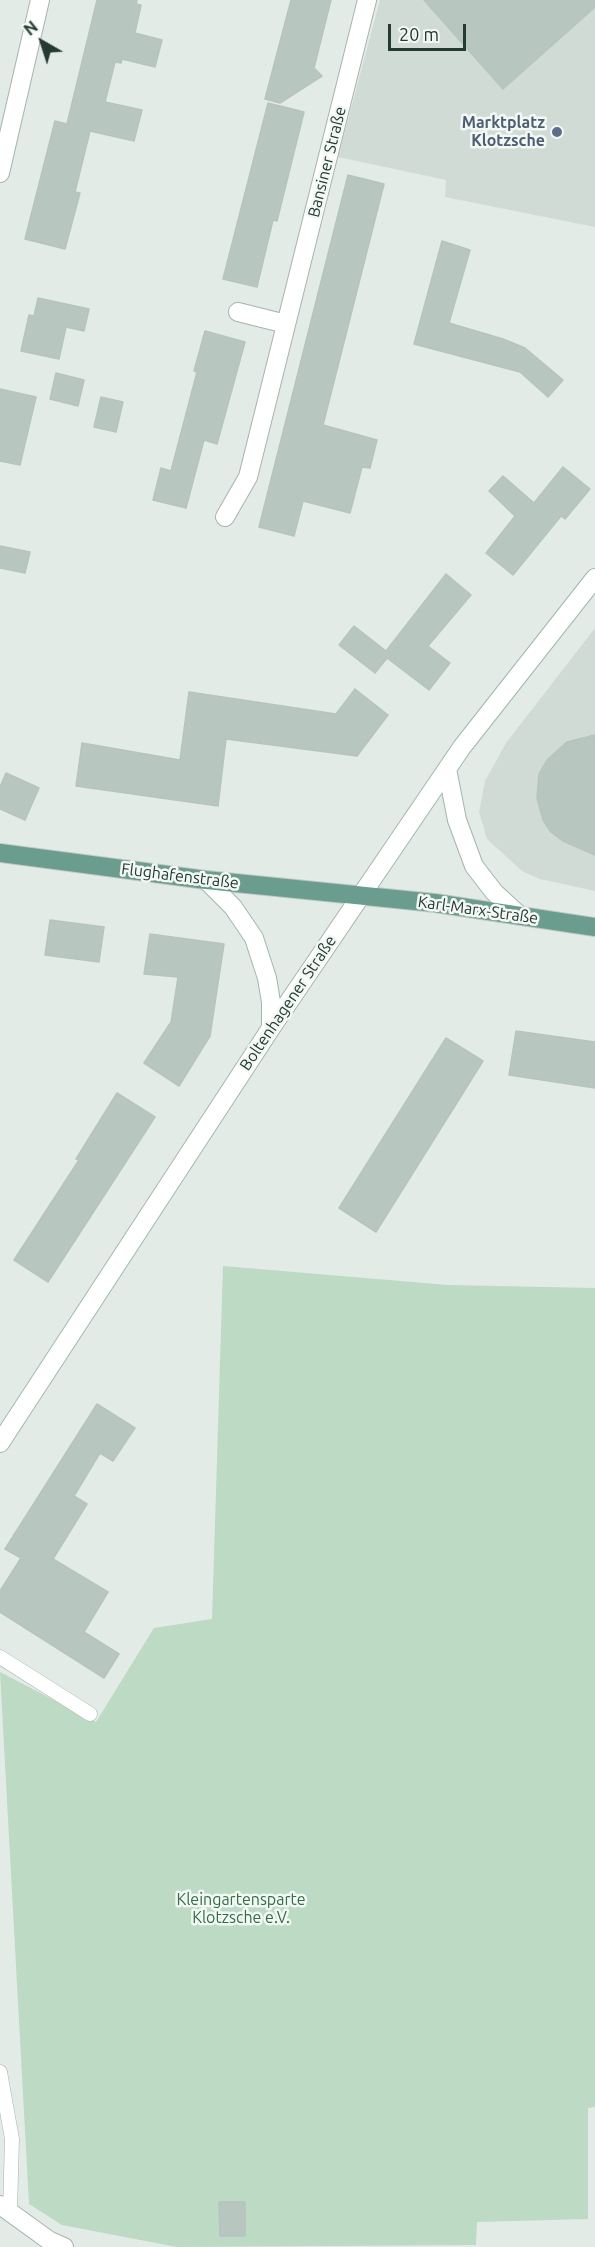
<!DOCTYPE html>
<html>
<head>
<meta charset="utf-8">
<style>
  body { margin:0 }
  #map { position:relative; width:595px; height:2247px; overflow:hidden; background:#e3ebe7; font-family:Ubuntu,sans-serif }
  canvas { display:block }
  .north { position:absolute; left:12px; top:12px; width:60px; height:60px; -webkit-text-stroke:4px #f3f8f5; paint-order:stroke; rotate:321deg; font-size:16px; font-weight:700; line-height:24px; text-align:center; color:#243b34 }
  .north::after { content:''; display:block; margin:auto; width:21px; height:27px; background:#243b34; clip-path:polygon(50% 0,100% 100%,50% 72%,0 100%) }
  .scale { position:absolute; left:388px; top:24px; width:78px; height:27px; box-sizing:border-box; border:3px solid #243b34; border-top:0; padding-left:8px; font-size:18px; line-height:21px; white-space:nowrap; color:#243b34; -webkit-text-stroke:4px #f3f8f5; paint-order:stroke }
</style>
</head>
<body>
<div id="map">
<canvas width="595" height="2247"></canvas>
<div class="north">N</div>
<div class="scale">20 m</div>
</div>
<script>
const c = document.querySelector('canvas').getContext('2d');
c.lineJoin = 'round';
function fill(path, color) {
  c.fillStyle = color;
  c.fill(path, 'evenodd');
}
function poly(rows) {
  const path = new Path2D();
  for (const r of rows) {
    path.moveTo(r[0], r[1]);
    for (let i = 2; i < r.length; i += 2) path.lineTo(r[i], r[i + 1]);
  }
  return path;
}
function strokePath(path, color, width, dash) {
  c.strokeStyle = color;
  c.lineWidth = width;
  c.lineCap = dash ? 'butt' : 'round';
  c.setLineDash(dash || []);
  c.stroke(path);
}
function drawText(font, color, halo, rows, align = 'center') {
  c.font = font + ' Ubuntu,sans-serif';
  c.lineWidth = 5;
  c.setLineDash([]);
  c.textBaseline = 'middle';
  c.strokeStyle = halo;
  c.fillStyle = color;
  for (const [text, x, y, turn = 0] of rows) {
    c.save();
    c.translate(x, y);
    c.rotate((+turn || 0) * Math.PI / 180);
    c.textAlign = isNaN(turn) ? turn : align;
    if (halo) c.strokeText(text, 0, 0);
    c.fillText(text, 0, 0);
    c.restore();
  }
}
const built = poly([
  [380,0,595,0,595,227,445,197,446,180,338,157],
  [595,628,595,891,540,879,522,871,487,839,479,812,485,781,506,743]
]);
const green = poly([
  [223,1266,448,1285,595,1288,595,2107,588,2108,588,2219,477,2222,476,2245,177,2247,62,2225,29,2204,0,1672,96,1722,154,1628,212,1619]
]);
const building = poly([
  [97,0,137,0,136,4,141,5,135,33,162,40,155,67,122,59,121,63,115,62,105,102,142,110,134,141,90,131,75,192,80,193,65,249,25,239,55,121,67,124,97,0],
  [291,0,331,0,314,68,322,76,280,103,265,99,291,0],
  [424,0,595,0,595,7,503,89,424,0],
  [268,103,304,112,277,221,273,220,257,287,223,279,268,103],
  [348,175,384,184,323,425,377,440,370,468,362,467,350,513,303,501,294,536,259,527,348,175],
  [442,241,470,250,449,323,503,339,525,348,563,380,548,397,520,372,414,344,442,241],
  [38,298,89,309,84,331,66,327,59,359,21,351,29,315,34,316,38,298],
  [205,331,245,342,217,444,204,440,186,508,153,500,161,468,171,471,197,372,194,371,205,331],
  [56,373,84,380,78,406,50,399,56,373],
  [0,389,36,397,20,465,0,461,0,389],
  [101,397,123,402,116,432,94,427,101,397],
  [563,467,590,489,565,519,561,516,513,575,486,553,515,516,489,491,503,476,534,503,563,467],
  [0,546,30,552,25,573,0,568,0,546],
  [446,574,471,595,428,646,450,663,429,690,387,658,375,673,339,645,354,626,386,651,446,574],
  [355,689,388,715,357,756,226,739,218,806,76,786,82,743,180,760,189,692,336,714,355,689],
  [595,735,595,855,563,841,551,832,543,820,537,798,539,774,547,760,567,742,595,735],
  [6,773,39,788,25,820,0,809,0,787,6,773],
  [50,920,104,927,99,962,45,955,50,920],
  [150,934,224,944,210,1036,179,1086,144,1063,171,1022,178,977,144,974,150,934],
  [516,1031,595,1042,595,1088,509,1075,516,1031],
  [446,1038,483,1061,376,1232,339,1208,446,1038],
  [117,1093,155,1117,48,1282,14,1260,79,1160,76,1159,117,1093],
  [97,1404,135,1428,113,1461,100,1453,74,1496,87,1504,53,1559,108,1592,84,1632,119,1654,104,1678,0,1612,0,1591,21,1558,5,1549,97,1404],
  [219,2202,245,2202,245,2236,220,2236,219,2202]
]);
const lane = poly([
  [0,1657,90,1714],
  [0,2072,12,2139,10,2211]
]);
const street = poly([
  [0,173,40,0],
  [238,312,286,324],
  [225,517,248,477,367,0],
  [0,2205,50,2241,64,2247]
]);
const secondary = poly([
  [447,769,457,820,474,866,494,892,519,915],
  [206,880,233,907,254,938,267,978,271,1002,271,1028],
  [0,1443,271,1028,462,747,595,578]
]);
const primary = poly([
  [0,853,206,880,435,903,595,927]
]);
const markers = [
  [557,132,6,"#5c6f8a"]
];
const serviceNames = [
  ["Marktplatz",545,123],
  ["Klotzsche",545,141]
];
const streetNames = [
  ["Bansiner Straße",327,162,-76],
  ["Flughafenstraße",180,876,7],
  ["Karl-Marx-Straße",478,910,8],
  ["Boltenhagener Straße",288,1003,-56]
];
const parkNames = [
  ["Kleingartensparte",241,1900],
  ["Klotzsche e.V.",241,1918]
];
fill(built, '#d1dbd6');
fill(green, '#bddac4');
fill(building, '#b8c6c0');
strokePath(building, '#b6c4be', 1.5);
strokePath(lane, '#a6b3ae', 15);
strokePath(street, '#a6b3ae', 20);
strokePath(secondary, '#a2b6ae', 20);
strokePath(primary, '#c2c8c6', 20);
strokePath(lane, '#fff', 14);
strokePath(street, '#fff', 18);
strokePath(secondary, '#fff', 18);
strokePath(primary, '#6b9d8e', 18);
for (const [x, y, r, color] of markers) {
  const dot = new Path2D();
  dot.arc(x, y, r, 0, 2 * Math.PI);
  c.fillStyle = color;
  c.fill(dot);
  strokePath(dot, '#f3f8f5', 2);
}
drawText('bold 16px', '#4e5e75', '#f3f8f5', serviceNames, 'right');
drawText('16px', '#243b34', '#f3f8f5', streetNames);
drawText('16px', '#326e47', '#f3f8f5', parkNames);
</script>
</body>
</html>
